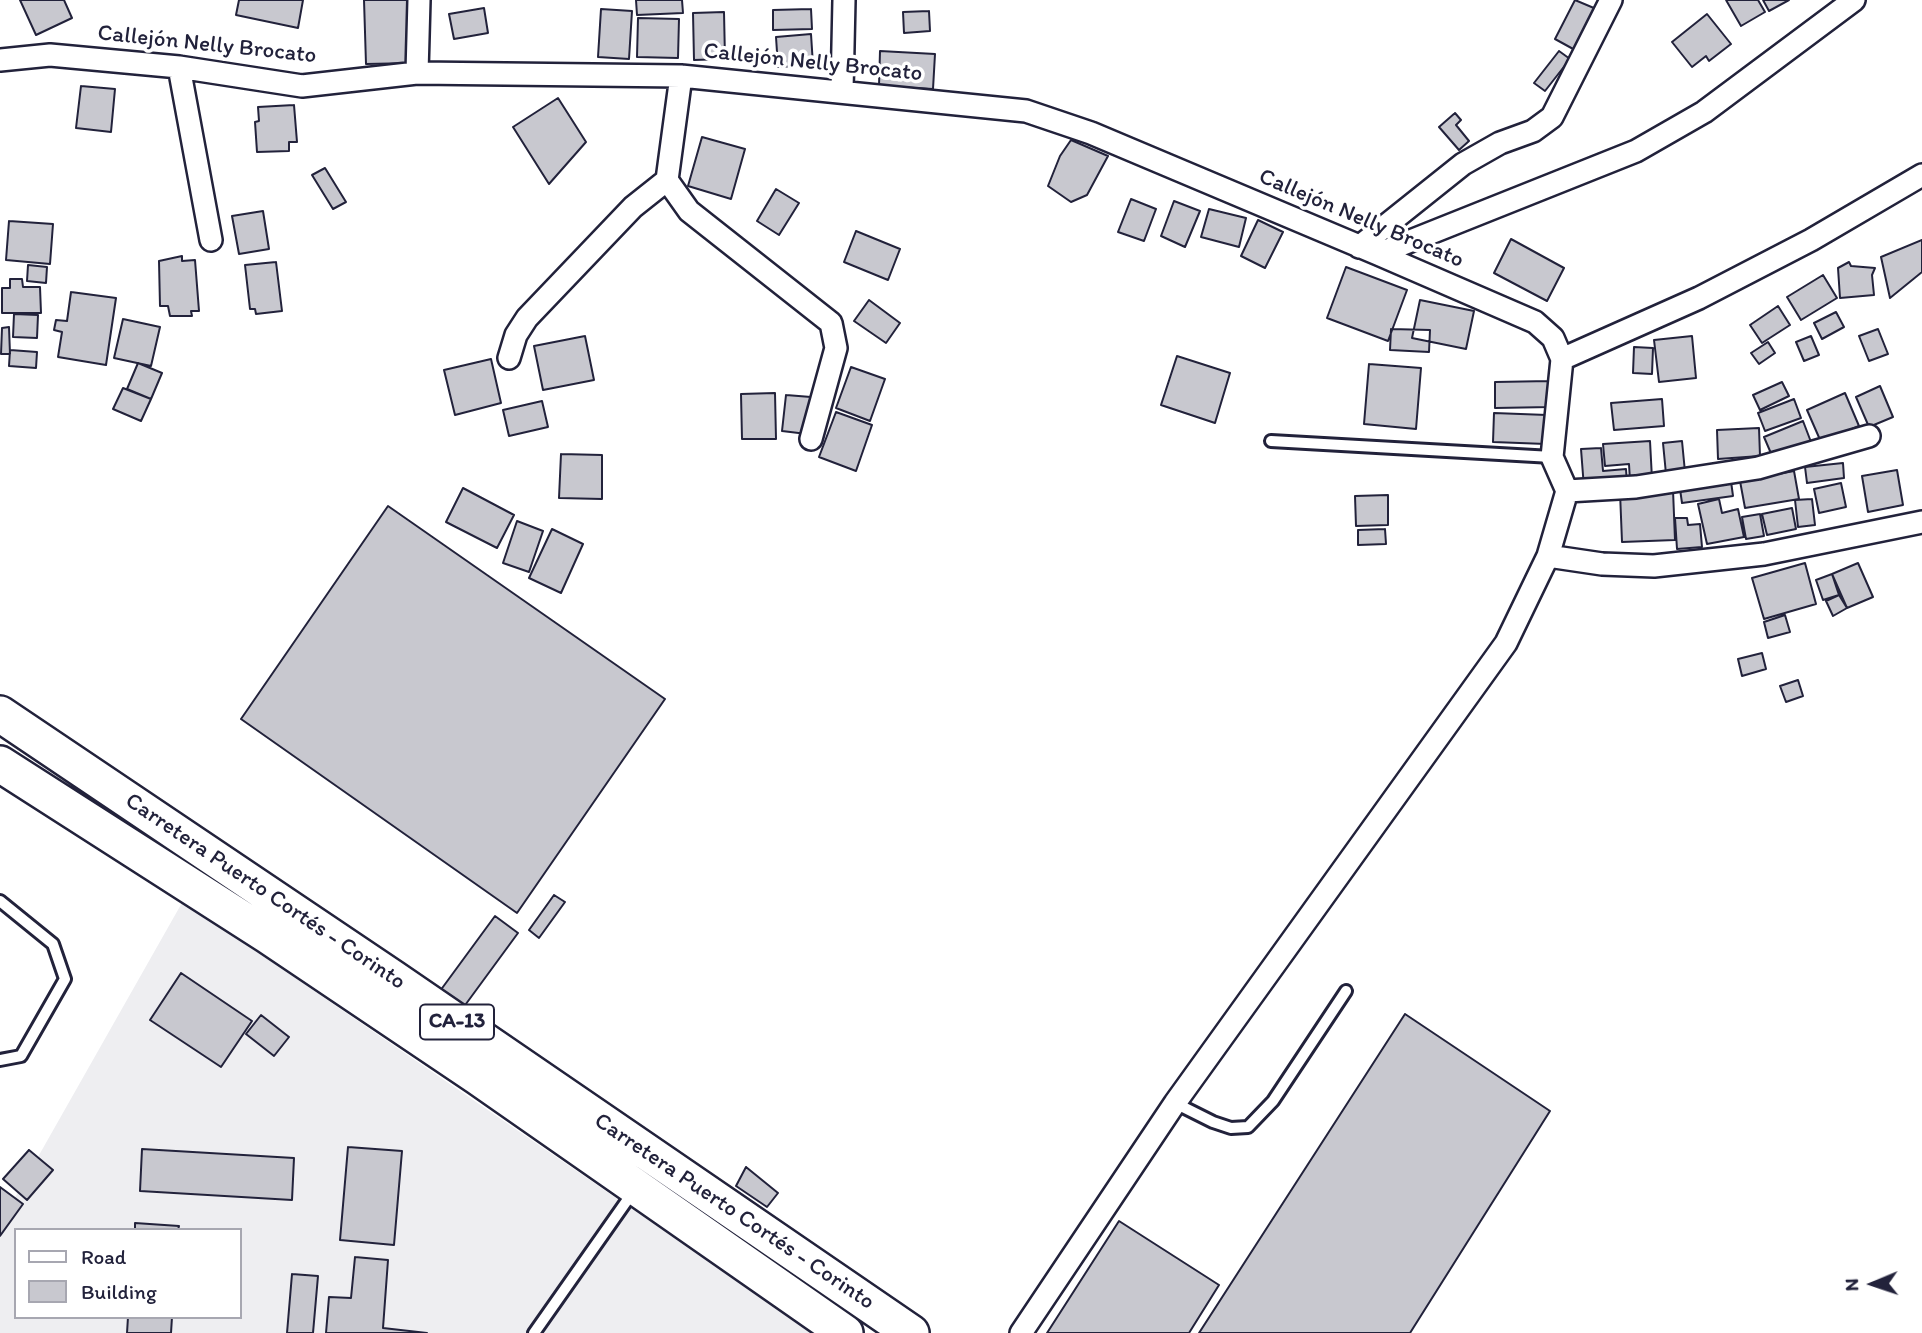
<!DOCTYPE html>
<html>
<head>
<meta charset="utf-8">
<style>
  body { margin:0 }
  #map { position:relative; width:1922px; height:1333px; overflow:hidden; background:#fff; font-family:Itim,sans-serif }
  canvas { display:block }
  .legend { position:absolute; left:14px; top:1228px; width:228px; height:91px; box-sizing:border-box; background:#fff; border:2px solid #a7a7b1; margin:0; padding:9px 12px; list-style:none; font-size:21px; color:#22223b }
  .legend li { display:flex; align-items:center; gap:14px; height:35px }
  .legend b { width:35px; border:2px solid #a7a7b1 }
  .north { position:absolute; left:1838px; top:1249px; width:70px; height:70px; -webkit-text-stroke:5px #fff; paint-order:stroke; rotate:268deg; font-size:19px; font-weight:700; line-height:28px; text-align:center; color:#22223b }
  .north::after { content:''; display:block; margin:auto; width:24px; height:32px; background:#22223b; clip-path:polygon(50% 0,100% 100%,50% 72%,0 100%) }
</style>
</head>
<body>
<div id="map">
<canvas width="1922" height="1333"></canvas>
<ul class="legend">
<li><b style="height:9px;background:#fff"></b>Road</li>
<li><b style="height:19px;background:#c8c8cf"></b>Building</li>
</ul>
<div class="north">N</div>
</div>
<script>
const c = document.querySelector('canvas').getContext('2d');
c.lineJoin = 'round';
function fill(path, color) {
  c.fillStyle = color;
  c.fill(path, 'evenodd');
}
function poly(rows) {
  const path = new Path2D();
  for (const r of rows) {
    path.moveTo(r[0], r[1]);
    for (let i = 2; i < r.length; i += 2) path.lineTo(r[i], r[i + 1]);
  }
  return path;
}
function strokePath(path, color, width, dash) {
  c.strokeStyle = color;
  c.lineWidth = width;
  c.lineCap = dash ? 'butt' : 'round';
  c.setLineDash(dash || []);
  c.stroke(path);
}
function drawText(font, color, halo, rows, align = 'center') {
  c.font = font + ' Itim,sans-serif';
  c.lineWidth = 7;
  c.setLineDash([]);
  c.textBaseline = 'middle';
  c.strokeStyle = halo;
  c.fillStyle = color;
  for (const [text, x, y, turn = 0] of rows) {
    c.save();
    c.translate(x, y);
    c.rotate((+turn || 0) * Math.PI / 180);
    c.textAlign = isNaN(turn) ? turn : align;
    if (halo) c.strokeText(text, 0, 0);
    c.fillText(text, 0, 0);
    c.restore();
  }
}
const built = poly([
  [183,901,813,1333,0,1333,0,1224],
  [16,1230,240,1230,240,1317,16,1317]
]);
const building = poly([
  [20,0,64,0,72,18,36,35,20,0],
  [239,0,303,0,298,28,236,15,239,0],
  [364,0,412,0,414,63,366,64,364,0],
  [636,0,682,0,683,13,637,15,636,0],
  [1575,0,1601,11,1575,50,1555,39,1575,0],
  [1726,0,1758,0,1765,12,1741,26,1726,0],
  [1763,0,1789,0,1769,11,1763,0],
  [484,8,488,33,454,39,449,14,484,8],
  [601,9,632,11,629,59,598,57,601,9],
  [811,9,812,29,773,30,773,10,811,9],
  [929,11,930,31,904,33,903,12,929,11],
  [724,12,725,59,694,60,693,13,724,12],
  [1707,14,1731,44,1709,61,1706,56,1692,67,1672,42,1707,14],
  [638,18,679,19,678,58,637,57,638,18],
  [811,34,813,65,778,67,776,37,811,34],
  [880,51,935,54,933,89,879,86,880,51],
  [1559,51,1570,59,1545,91,1534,83,1559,51],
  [81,86,115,89,111,132,76,128,81,86],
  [558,98,586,142,549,184,513,127,558,98],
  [294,105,297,142,289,142,289,151,257,152,255,122,259,121,258,107,294,105],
  [1455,113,1461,120,1456,125,1469,141,1459,150,1439,127,1455,113],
  [702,137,745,149,731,199,688,186,702,137],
  [1071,140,1108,156,1087,195,1071,202,1048,186,1060,156,1071,140],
  [325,168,346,202,333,209,312,175,325,168],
  [776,189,799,203,779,235,757,221,776,189],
  [1131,199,1156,209,1144,241,1118,232,1131,199],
  [1174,201,1200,211,1185,247,1161,236,1174,201],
  [1209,209,1246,218,1239,247,1201,237,1209,209],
  [263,211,269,249,239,254,232,216,263,211],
  [1258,220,1283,232,1265,268,1241,256,1258,220],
  [9,221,53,224,50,264,6,260,9,221],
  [856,231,900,249,888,280,844,262,856,231],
  [1511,239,1564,268,1547,301,1494,273,1511,239],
  [1922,240,1922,272,1890,298,1881,257,1922,240],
  [182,256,182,261,195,260,199,311,191,311,192,316,170,316,168,306,160,306,159,261,182,256],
  [276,262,282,311,256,314,255,309,250,309,245,265,276,262],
  [1849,262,1851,266,1875,268,1872,275,1874,295,1840,298,1838,268,1849,262],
  [28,265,47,267,46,283,27,281,28,265],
  [1346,267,1407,290,1388,341,1327,318,1346,267],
  [1823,275,1837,298,1801,320,1787,297,1823,275],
  [10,279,22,279,23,287,40,287,41,313,2,313,2,288,10,288,10,279],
  [71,292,116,298,106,365,58,357,62,332,54,330,56,320,67,321,71,292],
  [869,300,900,323,886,343,854,321,869,300],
  [1420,300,1474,311,1466,349,1412,338,1420,300],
  [1778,306,1790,325,1762,343,1750,325,1778,306],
  [1836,312,1844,327,1822,339,1814,323,1836,312],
  [14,314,38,315,37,338,13,337,14,314],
  [123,319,160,327,151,366,114,358,123,319],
  [9,327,10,354,1,354,2,328,9,327],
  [1391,329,1430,330,1429,352,1390,350,1391,329],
  [1878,329,1888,354,1869,361,1859,336,1878,329],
  [585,336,594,380,543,390,534,346,585,336],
  [1692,336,1696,378,1659,382,1654,340,1692,336],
  [1811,336,1819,355,1804,361,1796,342,1811,336],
  [1768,342,1775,353,1759,364,1751,353,1768,342],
  [1634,347,1653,348,1652,374,1633,373,1634,347],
  [10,350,37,352,36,368,9,366,10,350],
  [1177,356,1230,373,1215,423,1161,405,1177,356],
  [491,359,501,403,455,415,444,370,491,359],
  [138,363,162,373,151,399,127,389,138,363],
  [1369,364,1421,368,1416,429,1364,424,1369,364],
  [851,367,885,379,870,421,836,408,851,367],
  [1550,381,1551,407,1495,408,1495,382,1550,381],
  [1782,382,1789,396,1760,410,1753,395,1782,382],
  [1880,386,1893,417,1869,427,1856,397,1880,386],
  [123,388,151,399,141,421,113,409,123,388],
  [775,393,776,439,742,439,741,394,775,393],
  [1845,393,1859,426,1821,442,1807,410,1845,393],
  [786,395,811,397,807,434,782,431,786,395],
  [1662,399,1664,426,1614,430,1611,403,1662,399],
  [1794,399,1801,418,1765,431,1758,413,1794,399],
  [542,401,548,427,509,436,503,410,542,401],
  [836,412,872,425,856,471,819,457,836,412],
  [1494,413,1547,415,1546,444,1493,442,1494,413],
  [1803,421,1811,442,1773,458,1764,437,1803,421],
  [1759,428,1760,456,1718,459,1717,430,1759,428],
  [1650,441,1652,479,1630,481,1629,464,1605,466,1603,444,1650,441],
  [1682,441,1685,472,1666,474,1663,443,1682,441],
  [1601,448,1603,471,1626,469,1627,484,1584,488,1581,449,1601,448],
  [561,454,602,455,602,499,559,498,561,454],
  [1843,463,1844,478,1807,483,1805,467,1843,463],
  [1897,470,1903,505,1868,512,1862,476,1897,470],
  [1794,471,1799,499,1745,508,1740,481,1794,471],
  [1730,474,1733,496,1682,503,1679,482,1730,474],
  [1841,483,1846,507,1819,513,1814,489,1841,483],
  [463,488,514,515,497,548,446,522,463,488],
  [1673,490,1675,540,1622,542,1620,492,1673,490],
  [1388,495,1388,525,1356,526,1355,496,1388,495],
  [1719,499,1722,513,1738,509,1744,537,1707,544,1698,504,1719,499],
  [1812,499,1815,525,1798,527,1795,500,1812,499],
  [388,506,665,699,517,913,241,719,388,506],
  [1792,508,1796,529,1767,535,1762,514,1792,508],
  [1760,514,1764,536,1746,539,1742,517,1760,514],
  [1675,518,1687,518,1688,525,1700,524,1702,547,1677,549,1675,518],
  [517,521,543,531,529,572,503,563,517,521],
  [552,529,583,544,561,593,529,578,552,529],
  [1385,529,1386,544,1358,545,1358,530,1385,529],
  [1805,563,1816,604,1764,619,1752,578,1805,563],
  [1858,563,1873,597,1847,608,1832,574,1858,563],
  [1832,574,1839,595,1823,600,1816,580,1832,574],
  [1839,595,1847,608,1833,616,1826,601,1839,595],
  [1785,615,1790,632,1768,638,1764,622,1785,615],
  [1762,653,1766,669,1742,676,1738,659,1762,653],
  [1798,680,1803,696,1786,702,1780,686,1798,680],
  [554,895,565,902,539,938,529,930,554,895],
  [495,916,518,933,463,1008,440,991,495,916],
  [181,973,252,1021,221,1067,150,1020,181,973],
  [1405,1014,1550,1111,1410,1333,1199,1333,1405,1014],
  [261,1015,289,1037,274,1056,246,1034,261,1015],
  [348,1147,402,1151,394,1245,340,1240,348,1147],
  [142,1149,294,1158,292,1200,140,1191,142,1149],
  [29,1150,53,1170,27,1200,3,1179,29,1150],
  [746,1167,778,1193,767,1207,736,1186,746,1167],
  [0,1187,23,1204,0,1236,0,1187],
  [1119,1221,1219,1285,1189,1333,1047,1333,1119,1221],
  [135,1223,179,1226,178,1230,135,1230,135,1223],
  [355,1257,388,1260,383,1328,427,1333,326,1333,329,1297,351,1298,355,1257],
  [292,1274,318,1276,313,1333,287,1333,292,1274],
  [128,1317,172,1317,171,1333,127,1333,128,1317]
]);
const service = poly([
  [1271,441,1552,457],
  [0,901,53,944,65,979,21,1056,0,1060],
  [1175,1103,1213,1122,1231,1128,1248,1127,1273,1101,1346,991],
  [534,1333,633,1192]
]);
const minor = poly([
  [0,60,50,55,179,67,302,86,417,73,681,76,1026,111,1091,133,1378,254,1535,322,1553,338,1562,359,1552,457,1567,491,1548,556,1506,643,1175,1103,1021,1333],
  [179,67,211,240],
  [417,73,419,0],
  [681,76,667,180,689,211,831,323,836,348,811,439],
  [842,91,844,0],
  [1359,247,1463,164,1500,143,1533,131,1552,117,1611,0],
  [1378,254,1636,151,1704,112,1854,0],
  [509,358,516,335,527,318,633,207,667,180],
  [1562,359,1699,298,1811,240,1922,175],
  [1567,491,1636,487,1758,468,1869,436],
  [1548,556,1602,564,1654,566,1764,554,1922,522]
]);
const trunk = poly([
  [0,714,394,979,911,1333],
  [0,764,267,935,478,1077,845,1333]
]);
const shields = [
  [457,1022,74]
];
const shieldNames = [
  ["CA-13",457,1022]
];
const streetNames = [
  ["Callejón Nelly Brocato",207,45,6],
  ["Callejón Nelly Brocato",813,63,6],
  ["Callejón Nelly Brocato",1361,219,23],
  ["Carretera Puerto Cortés - Corinto",265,892,34],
  ["Carretera Puerto Cortés - Corinto",734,1212,34]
];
fill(built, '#eeeef1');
fill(building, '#c8c8cf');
strokePath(building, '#22223b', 2);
strokePath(service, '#22223b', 16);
strokePath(minor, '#22223b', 26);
strokePath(trunk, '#22223b', 40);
strokePath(service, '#fff', 10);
strokePath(minor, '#fff', 21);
strokePath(trunk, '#fff', 35);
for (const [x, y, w] of shields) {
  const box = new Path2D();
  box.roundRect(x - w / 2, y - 17.5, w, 35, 5);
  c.fillStyle = '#fff';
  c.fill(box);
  strokePath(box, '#22223b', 2);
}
drawText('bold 21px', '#22223b', null, shieldNames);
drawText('23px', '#22223b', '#fff', streetNames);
</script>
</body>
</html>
